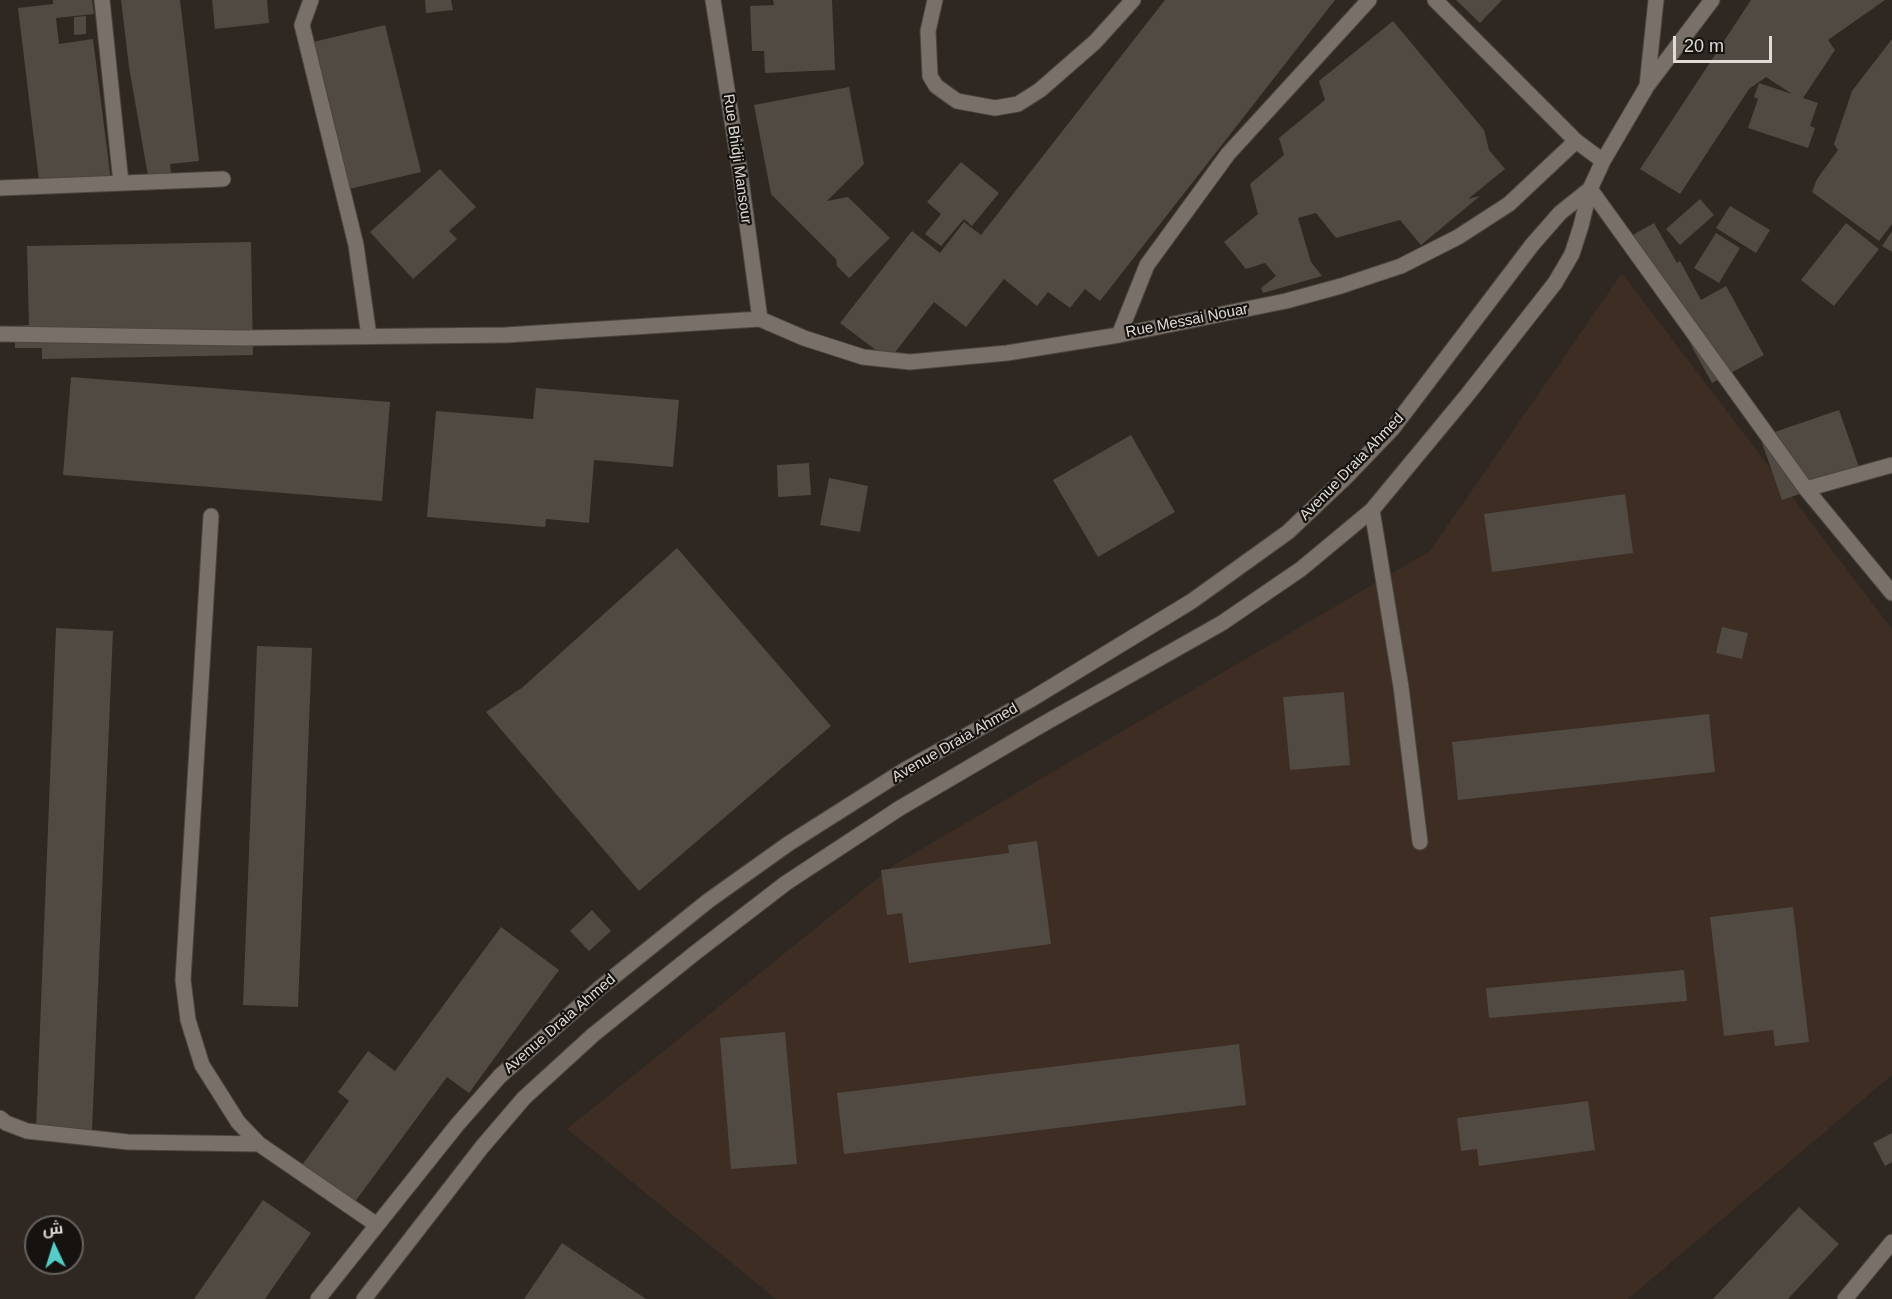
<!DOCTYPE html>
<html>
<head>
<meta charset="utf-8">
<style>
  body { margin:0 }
  #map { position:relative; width:1892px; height:1299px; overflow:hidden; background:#2f2822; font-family:Arial,Cairo,sans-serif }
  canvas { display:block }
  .north { position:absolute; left:24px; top:1215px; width:60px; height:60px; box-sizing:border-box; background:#15120f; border:2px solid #66625f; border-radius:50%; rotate:356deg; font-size:16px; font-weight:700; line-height:24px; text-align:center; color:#e0dbd7 }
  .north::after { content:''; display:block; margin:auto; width:21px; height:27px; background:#55cdc6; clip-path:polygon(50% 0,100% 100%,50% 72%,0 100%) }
  .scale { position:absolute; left:1673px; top:36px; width:99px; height:27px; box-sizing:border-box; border:3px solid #e0dbd7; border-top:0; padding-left:8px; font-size:18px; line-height:21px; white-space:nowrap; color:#e0dbd7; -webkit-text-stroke:4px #15120f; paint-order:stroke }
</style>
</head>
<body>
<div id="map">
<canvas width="1892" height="1299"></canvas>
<div class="north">ش</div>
<div class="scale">20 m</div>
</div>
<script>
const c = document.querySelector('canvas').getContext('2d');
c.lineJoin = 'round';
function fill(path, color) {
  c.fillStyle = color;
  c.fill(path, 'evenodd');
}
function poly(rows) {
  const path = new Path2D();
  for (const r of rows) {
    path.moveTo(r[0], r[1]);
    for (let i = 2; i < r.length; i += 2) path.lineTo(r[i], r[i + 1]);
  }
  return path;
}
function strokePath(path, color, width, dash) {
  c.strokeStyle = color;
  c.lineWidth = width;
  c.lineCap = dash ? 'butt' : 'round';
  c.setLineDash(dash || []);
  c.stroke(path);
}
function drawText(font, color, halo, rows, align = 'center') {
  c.font = font + ' Arial,sans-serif';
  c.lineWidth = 4.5;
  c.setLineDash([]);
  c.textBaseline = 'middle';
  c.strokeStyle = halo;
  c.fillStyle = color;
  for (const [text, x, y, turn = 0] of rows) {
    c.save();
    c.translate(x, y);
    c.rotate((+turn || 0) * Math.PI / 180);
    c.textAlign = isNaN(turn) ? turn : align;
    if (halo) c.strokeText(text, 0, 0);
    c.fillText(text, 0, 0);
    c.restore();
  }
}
const education = poly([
  [1622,273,1892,629,1892,1075,1628,1299,776,1299,567,1129,894,865,1430,551]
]);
const building = poly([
  [53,0,92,0,94,14,56,18,59,44,93,39,111,181,40,189,18,8,53,4],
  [121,0,180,0,199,161,170,164,171,174,148,176,129,67],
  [212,0,267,0,269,23,215,29],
  [425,0,451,0,453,10,426,13],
  [773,0,832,0,835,70,765,73,764,51,752,51,750,6,774,5],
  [1165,0,1335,0,1100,301,1085,289,1070,308,1048,292,1037,306,1004,279,966,327,934,302,889,360,840,323,912,231,940,253,964,222,981,235],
  [1456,0,1502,0,1480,23],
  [1751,0,1885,0,1828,40,1835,50,1803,98,1818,103,1810,126,1815,128,1808,148,1748,128,1758,99,1754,97,1759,83,1792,94,1766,77,1749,89,1680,194,1640,169],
  [86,16,86,34,74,35,74,17],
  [1393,21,1484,130,1489,150,1505,169,1468,199,1480,196,1421,245,1400,220,1336,238,1316,213,1298,218,1311,262,1322,276,1263,293,1261,288,1276,276,1265,263,1246,269,1224,242,1258,214,1250,184,1284,155,1279,138,1325,100,1319,81],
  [385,25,421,172,349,189,313,42],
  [1892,39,1892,224,1879,241,1812,192,1817,179,1838,150,1834,144,1852,91],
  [849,87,864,164,827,201,848,197,890,238,849,278,837,266,836,259,771,194,754,105],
  [961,162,999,193,972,226,964,219,941,246,925,234,941,214,927,202],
  [440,169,476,207,449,231,457,239,413,279,370,232],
  [1700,199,1714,215,1680,245,1666,229],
  [1730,206,1770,230,1756,253,1716,228],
  [1654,223,1677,263,1680,261,1701,300,1726,286,1764,355,1712,383,1631,236],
  [1846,223,1879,249,1834,306,1801,280],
  [1892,231,1892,252,1882,246],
  [1716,233,1740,248,1719,283,1694,268],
  [251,242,253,355,42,359,42,348,15,348,15,326,29,325,27,246],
  [71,377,390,402,382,501,63,475],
  [536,388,679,400,673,467,594,460,589,523,546,519,545,527,427,517,436,411,533,419],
  [1839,410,1861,473,1782,500,1760,437],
  [1131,435,1175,512,1098,557,1053,480],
  [809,463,811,495,778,497,777,465],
  [829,478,868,486,860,532,820,525],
  [1625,494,1633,553,1492,572,1484,514],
  [677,548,831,726,639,891,486,712,523,687],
  [1722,627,1748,633,1742,659,1716,653],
  [56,628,113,631,92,1130,36,1128],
  [257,646,312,648,298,1007,243,1005],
  [1344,692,1350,765,1290,770,1283,697],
  [1709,714,1715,772,1458,800,1452,742],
  [1037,841,1051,944,909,963,902,913,887,915,881,870,1009,853,1008,845],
  [1793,907,1809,1042,1775,1046,1773,1030,1724,1036,1710,917],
  [592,910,611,931,589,951,570,931],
  [501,927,559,970,469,1093,447,1077,354,1203,302,1165,349,1101,338,1092,368,1051,395,1071],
  [1684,970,1687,1001,1489,1018,1486,988],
  [785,1032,797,1164,731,1169,720,1038],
  [1239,1044,1246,1105,844,1154,837,1093],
  [1588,1101,1595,1150,1479,1166,1477,1149,1461,1151,1457,1118],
  [1892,1133,1892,1162,1885,1166,1873,1143],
  [263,1200,311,1233,265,1299,194,1299],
  [1799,1207,1839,1244,1788,1299,1713,1299],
  [562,1243,646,1299,524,1299]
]);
const minor = poly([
  [102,0,121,183],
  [311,0,302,25,356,245,369,336],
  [713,0,740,172,760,319],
  [935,0,928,31,930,76,936,86,957,101,995,108,1018,104,1040,90,1095,42,1133,0],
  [1435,0,1576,141,1603,161],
  [1647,86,1656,0],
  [0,188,223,179],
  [1590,189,1806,489,1892,593],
  [0,334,240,338,506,335,760,319,804,338,863,357,910,362,1007,353,1119,335,1286,301,1341,286,1401,266,1458,237,1509,204,1576,141],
  [1119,335,1147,265,1228,154,1369,0],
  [1806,489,1892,465],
  [1372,510,1401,687,1420,842],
  [211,516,183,980,188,1020,202,1065,238,1122,259,1144,377,1225],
  [0,1118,6,1123,27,1131,128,1142,259,1144],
  [318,1299,457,1125,500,1076,601,987,708,901,788,844,903,771,1030,700,1192,601,1288,532,1346,477,1393,428,1532,245,1560,213,1590,189],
  [364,1299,482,1147,524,1098,593,1035,695,953,786,883,900,808,1045,723,1222,623,1301,569,1372,510,1468,394,1555,283,1572,254,1581,226,1590,189,1603,161,1647,86,1712,0],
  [1845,1299,1892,1242]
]);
const streetNames = [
  ["Rue Bhidji Mansour",737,159,82],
  ["Rue Messai Nouar",1187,321,-11],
  ["Avenue Draia Ahmed",1352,467,-46],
  ["Avenue Draia Ahmed",955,743,-30],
  ["Avenue Draia Ahmed",560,1024,-41]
];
fill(education, '#3d2d23');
fill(building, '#504a42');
strokePath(minor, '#4b4640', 17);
strokePath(minor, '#787069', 15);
drawText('15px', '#e0dbd7', '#15120f', streetNames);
</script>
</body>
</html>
